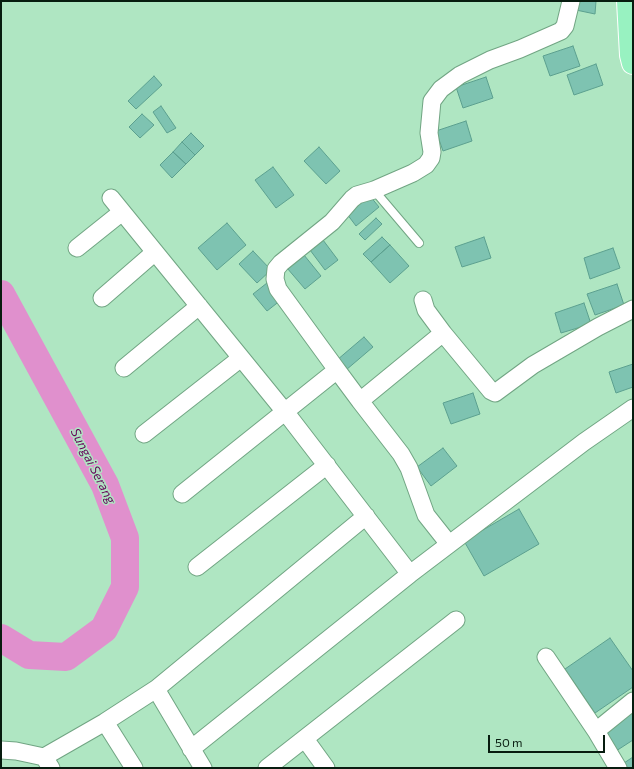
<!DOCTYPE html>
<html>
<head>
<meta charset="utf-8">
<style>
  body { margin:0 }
  #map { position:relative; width:634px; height:769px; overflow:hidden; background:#afe6c2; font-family:Commissioner,sans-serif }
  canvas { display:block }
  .frame { position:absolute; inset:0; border:2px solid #071c0f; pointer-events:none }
  .scale { position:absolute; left:488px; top:735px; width:117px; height:18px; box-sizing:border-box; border:2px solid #071c0f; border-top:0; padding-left:5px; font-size:12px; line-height:14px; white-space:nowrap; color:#071c0f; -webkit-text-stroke:3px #afe6c2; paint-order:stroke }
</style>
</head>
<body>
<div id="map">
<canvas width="634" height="769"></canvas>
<div class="frame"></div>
<div class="scale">50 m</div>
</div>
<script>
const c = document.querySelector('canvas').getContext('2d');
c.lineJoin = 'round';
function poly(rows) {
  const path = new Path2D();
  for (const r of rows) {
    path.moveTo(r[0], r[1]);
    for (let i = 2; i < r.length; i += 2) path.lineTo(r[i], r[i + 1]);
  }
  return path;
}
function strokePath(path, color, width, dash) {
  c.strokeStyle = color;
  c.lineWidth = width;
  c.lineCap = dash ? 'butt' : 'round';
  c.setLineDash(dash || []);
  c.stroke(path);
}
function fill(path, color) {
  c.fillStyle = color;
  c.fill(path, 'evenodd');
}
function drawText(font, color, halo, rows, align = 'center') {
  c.font = font + ' Commissioner,sans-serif';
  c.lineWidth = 3;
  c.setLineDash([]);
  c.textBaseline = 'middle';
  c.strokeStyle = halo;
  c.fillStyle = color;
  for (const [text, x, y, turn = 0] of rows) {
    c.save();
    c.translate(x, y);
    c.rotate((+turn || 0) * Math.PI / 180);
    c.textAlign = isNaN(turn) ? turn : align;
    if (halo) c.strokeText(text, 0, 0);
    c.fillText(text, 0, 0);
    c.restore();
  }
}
const river = poly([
  [1,294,105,485,125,538,125,587,104,629,66,657,29,655,1,638]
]);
const building = poly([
  [578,1,596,1,595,14,576,10,578,1],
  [573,46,580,66,550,76,543,56,573,46],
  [596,64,603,85,574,95,567,75,596,64],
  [154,76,162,85,136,109,128,101,154,76],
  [486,77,493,98,463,108,456,87,486,77],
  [161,106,176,128,167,133,153,112,161,106],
  [142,114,154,125,140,138,129,127,142,114],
  [466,121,472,141,443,151,436,131,466,121],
  [191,133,204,146,195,155,182,142,191,133],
  [182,142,195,155,186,164,173,152,182,142],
  [319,147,340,171,326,184,304,161,319,147],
  [173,152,186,164,172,178,160,165,173,152],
  [273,167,294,195,276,208,255,180,273,167],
  [370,196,379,207,356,226,347,214,370,196],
  [376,218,382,224,365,240,359,234,376,218],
  [227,223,246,245,217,270,198,248,227,223],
  [320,236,338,260,325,270,307,246,320,236],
  [382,237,390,245,371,262,363,254,382,237],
  [484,237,491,258,462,267,455,247,484,237],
  [390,245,409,266,390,283,371,262,390,245],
  [613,248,620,268,590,279,584,258,613,248],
  [253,251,271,270,257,283,239,264,253,251],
  [304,255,321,276,305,289,287,268,304,255],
  [267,283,281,300,267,311,253,294,267,283],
  [617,284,624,305,595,315,587,294,617,284],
  [584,303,591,324,561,333,555,313,584,303],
  [364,337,373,347,346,370,337,360,364,337],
  [633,364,633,387,616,393,609,372,633,364],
  [473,393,480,414,451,424,443,403,473,393],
  [443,448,457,466,431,486,417,467,443,448],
  [519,509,539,544,484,576,464,541,519,509],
  [610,638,633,671,633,687,595,713,565,669,610,638],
  [633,708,633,740,616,751,602,730,633,708],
  [633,757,633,768,623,768,621,765,633,757]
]);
const service = poly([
  [374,190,419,243]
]);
const minor = poly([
  [111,198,290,418,410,574],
  [77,248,122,212],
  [102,298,155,252],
  [423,300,426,310,443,333],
  [124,368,199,306],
  [337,370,360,401],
  [144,434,241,358],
  [182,494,337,370,278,289,275,279,276,269,281,263,332,222,352,199,357,195,374,190,413,173,426,165,431,158,432,152,429,133,432,101,441,89,460,75,490,60,520,49,561,31,565,26,571,1],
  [449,544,426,515,409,468,401,454,360,401,443,333,491,391,495,393,533,365,598,327,633,309],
  [197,567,327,465],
  [546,657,596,731],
  [156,689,203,768],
  [105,722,134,768],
  [305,739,326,768],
  [191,749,410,574,584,442,633,408],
  [1,750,16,751,44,757],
  [51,768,44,757,105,722,156,689,366,516],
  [267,768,456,620],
  [618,768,596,731,633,701]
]);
const primary = poly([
  [628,1,631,55,633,63]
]);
const waterNames = [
  ["Sungai Serang",93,466,63]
];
strokePath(river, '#e090cd', 28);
fill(building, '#7ec3b1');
strokePath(building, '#5ca08f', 1);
strokePath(service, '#71a583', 10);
strokePath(minor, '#71a583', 19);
strokePath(primary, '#fff', 24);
strokePath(service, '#fff', 8);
strokePath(minor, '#fff', 17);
strokePath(primary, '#98f2c1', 22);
drawText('italic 13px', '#68055b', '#afe6c2', waterNames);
</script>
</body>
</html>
